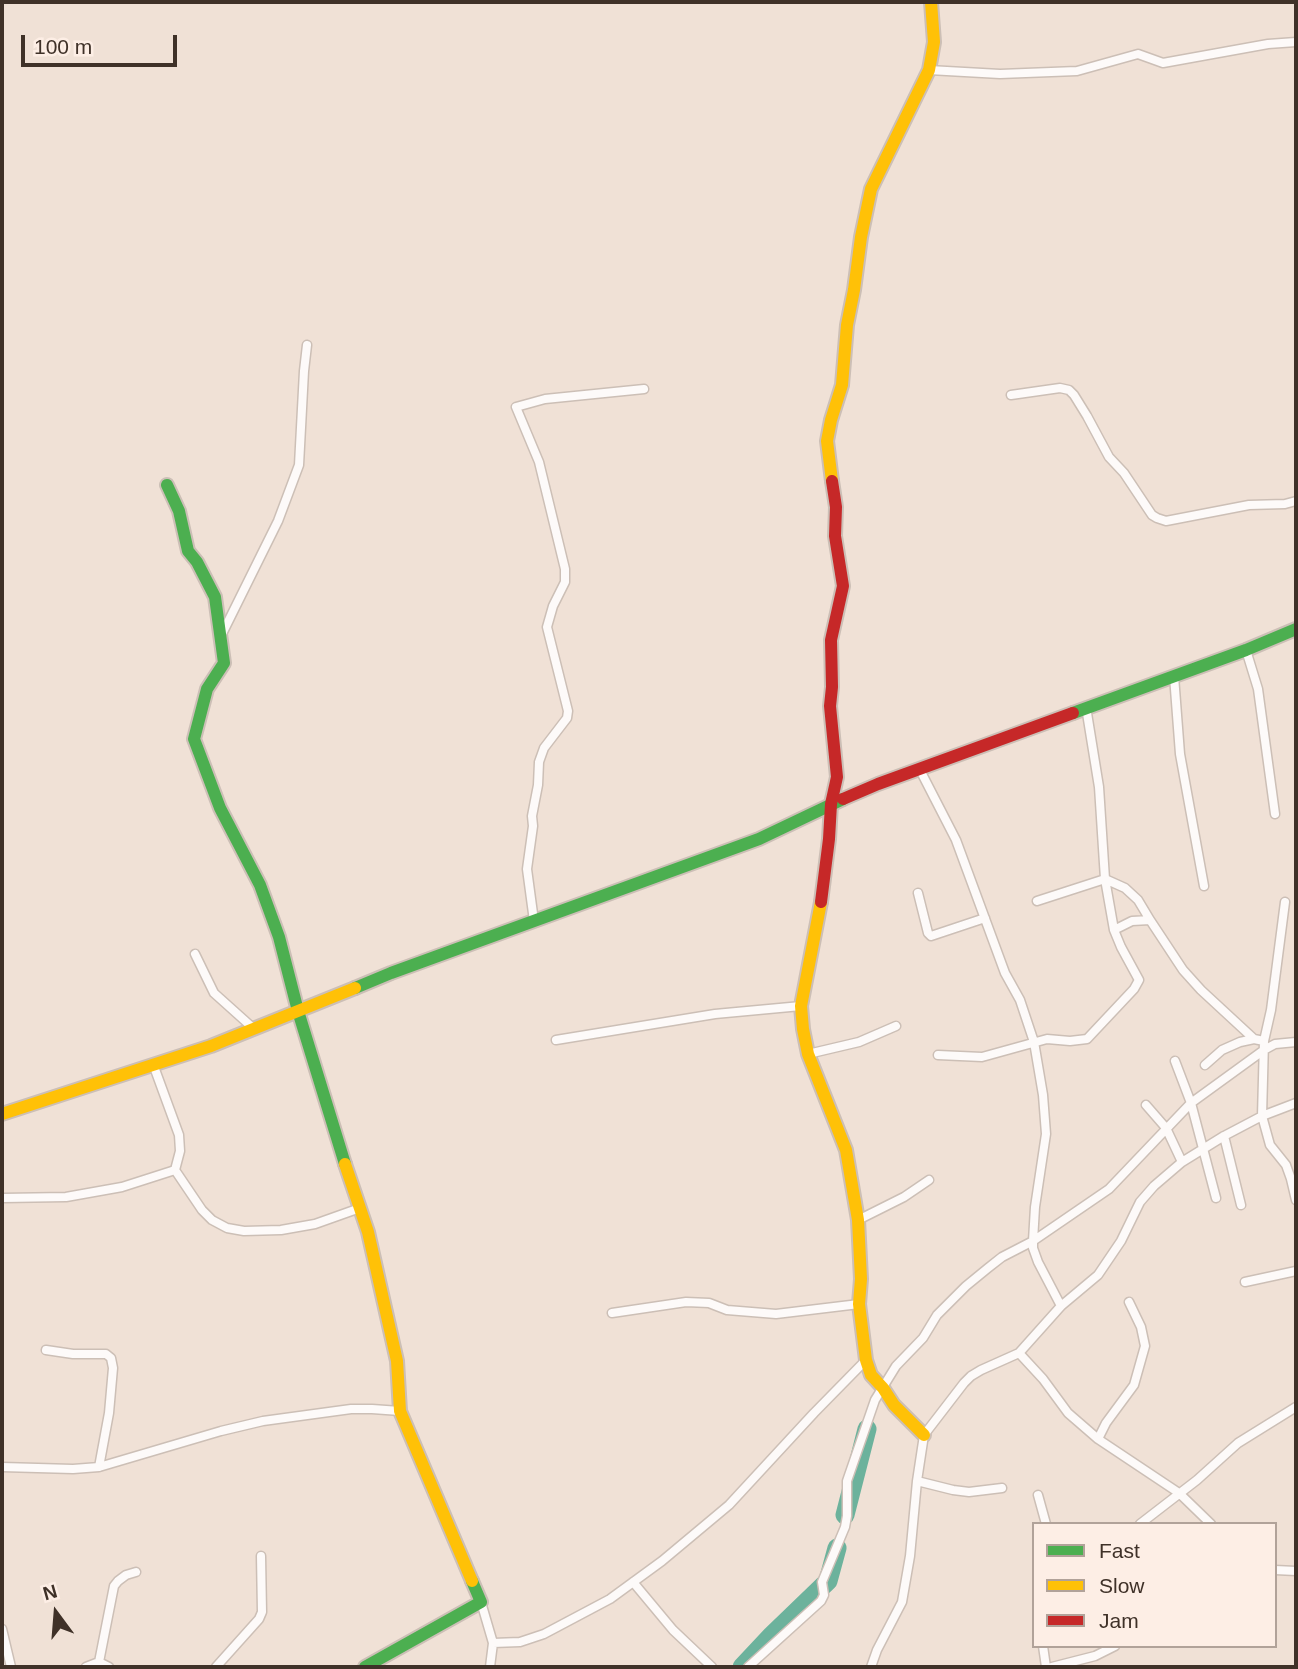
<!DOCTYPE html>
<html>
<head>
<meta charset="utf-8">
<style>
  body { margin:0 }
  #map { position:relative; width:1298px; height:1669px; overflow:hidden; background:#f0e1d6; font-family:Helvetica,sans-serif }
  canvas { display:block }
  .frame { position:absolute; inset:0; border:4px solid #3f3128; pointer-events:none }
  .legend { position:absolute; left:1032px; top:1522px; width:245px; height:126px; box-sizing:border-box; background:#fdeee5; border:2px solid #b1a299; margin:0; padding:9px 12px; list-style:none; font-size:21px; color:#3f3128 }
  .legend li { display:flex; align-items:center; gap:14px; height:35px }
  .legend b { width:35px; border:2px solid #b1a299 }
  .north { position:absolute; left:21px; top:1578px; width:70px; height:70px; -webkit-text-stroke:5px #fdeee5; paint-order:stroke; rotate:344deg; font-size:19px; font-weight:700; line-height:28px; text-align:center; color:#3f3128 }
  .north::after { content:''; display:block; margin:auto; width:24px; height:32px; background:#3f3128; clip-path:polygon(50% 0,100% 100%,50% 72%,0 100%) }
  .scale { position:absolute; left:21px; top:35px; width:156px; height:32px; box-sizing:border-box; border:4px solid #3f3128; border-top:0; padding-left:9px; font-size:21px; line-height:24px; white-space:nowrap; color:#3f3128; -webkit-text-stroke:5px #fdeee5; paint-order:stroke }
</style>
</head>
<body>
<div id="map">
<canvas width="1298" height="1669"></canvas>
<div class="frame"></div>
<ul class="legend">
<li><b style="height:9px;background:#4caf50"></b>Fast</li>
<li><b style="height:9px;background:#ffc107"></b>Slow</li>
<li><b style="height:9px;background:#c62828"></b>Jam</li>
</ul>
<div class="north">N</div>
<div class="scale">100 m</div>
</div>
<script>
const c = document.querySelector('canvas').getContext('2d');
c.lineJoin = 'round';
function poly(rows) {
  const path = new Path2D();
  for (const r of rows) {
    path.moveTo(r[0], r[1]);
    for (let i = 2; i < r.length; i += 2) path.lineTo(r[i], r[i + 1]);
  }
  return path;
}
function strokePath(path, color, width, dash) {
  c.strokeStyle = color;
  c.lineWidth = width;
  c.lineCap = dash ? 'butt' : 'round';
  c.setLineDash(dash || []);
  c.stroke(path);
}
const river = poly([
  [845,1515,867,1429],
  [742,1667,772,1635,828,1581,837,1548]
]);
const street = poly([
  [929,70,1000,74,1077,71,1138,54,1163,63,1268,44,1296,42],
  [1011,395,1060,388,1069,390,1074,395,1087,416,1109,457,1124,473,1152,515,1157,518,1166,521,1249,505,1285,504,1296,501],
  [221,636,278,521,299,465,304,371,307,345],
  [1246,650,1258,689,1275,814],
  [1174,676,1180,754,1204,886],
  [919,768,956,840,1005,973,1020,1000,1034,1042,1043,1095,1046,1134,1035,1207,1033,1241,1109,1189,1191,1103,1264,1050,1275,1044,1296,1042],
  [918,893,928,933,931,936,985,918],
  [1037,901,1105,879,1125,888,1138,900,1150,920],
  [1285,902,1271,1010,1264,1041,1262,1116,1270,1145,1286,1165,1291,1179,1296,1200],
  [534,921,527,869,533,826,532,816,538,785,539,762,544,748,567,718,568,711,547,627,553,606,565,582,565,569,539,462,516,407,545,399,644,389],
  [1114,930,1132,921,1150,920,1183,970,1201,990,1254,1039,1264,1041],
  [195,954,214,993,253,1028],
  [556,1040,715,1014,801,1006],
  [808,1054,859,1042,896,1026],
  [938,1055,982,1057,1047,1039,1070,1041,1087,1039,1134,989,1139,980,1121,947,1114,930,1105,879,1099,787,1086,707],
  [1175,1061,1191,1103,1216,1198],
  [1205,1065,1222,1050,1240,1042,1254,1039],
  [1146,1105,1166,1128,1182,1162],
  [1224,1136,1241,1205],
  [175,1170,202,1210,212,1220,227,1228,244,1231,281,1230,315,1224,360,1208],
  [3,1198,66,1197,122,1187,175,1170,180,1151,179,1135,153,1064],
  [858,1220,904,1197,929,1180],
  [1245,1282,1296,1271],
  [612,1313,686,1302,709,1303,727,1310,776,1314,859,1304],
  [46,1350,73,1354,106,1354,111,1358,113,1368,109,1413,99,1467],
  [1019,1353,1043,1379,1068,1413,1098,1439,1179,1493,1211,1524],
  [1098,1439,1106,1423,1134,1385,1145,1346,1141,1327,1129,1302],
  [2,1467,73,1469,99,1467,221,1431,263,1421,351,1409,372,1409,400,1411],
  [917,1481,953,1490,969,1492,1002,1488],
  [1038,1495,1046,1524],
  [1140,1524,1197,1480,1238,1443,1296,1407],
  [1275,1570,1296,1571],
  [633,1582,673,1630,712,1667],
  [481,1602,493,1643,490,1667],
  [2,1629,11,1667],
  [493,1643,520,1642,544,1634,610,1599,662,1561,729,1505,814,1413,866,1360],
  [1043,1646,1046,1667],
  [99,1662,114,1586,118,1581,126,1575,136,1572],
  [86,1667,99,1662,109,1667],
  [216,1667,259,1619,262,1612,261,1556],
  [748,1667,821,1601,824,1595,822,1582,845,1527,847,1516,847,1481,875,1400,896,1366,923,1338,937,1315,966,1286,988,1268,1002,1257,1033,1241,1033,1248,1038,1262,1061,1306],
  [871,1667,877,1650,902,1602,910,1556,917,1481,924,1435,964,1383,971,1376,981,1370,1019,1353,1061,1306,1098,1275,1121,1241,1140,1202,1154,1186,1182,1162,1224,1136,1262,1116,1296,1103],
  [1052,1667,1095,1656,1115,1646]
]);
const fast = poly([
  [167,485,179,511,188,551,197,562,215,597,224,663,207,689,194,739,220,808,260,885,279,937,298,1011,345,1164],
  [1073,713,1246,650,1296,629],
  [355,988,391,973,759,839,843,799],
  [365,1667,481,1602,472,1581]
]);
const slow = poly([
  [832,481,827,441,831,420,842,385,847,325,854,290,861,237,871,189,929,70,934,42,931,2],
  [821,902,801,1006,803,1029,808,1054,846,1150,858,1220,861,1279,859,1304,866,1360,871,1375,883,1388,894,1405,924,1435],
  [2,1114,211,1046,355,988],
  [345,1164,368,1232,397,1361,400,1411,472,1581]
]);
const jam = poly([
  [843,799,878,784,1073,713],
  [821,902,829,839,831,804,837,777,830,706,832,687,831,640,843,586,835,536,836,507,832,481]
]);
strokePath(river, '#6cb29c', 19);
strokePath(street, '#ccbfb6', 11);
strokePath(fast, '#ccbfb6', 16);
strokePath(slow, '#ccbfb6', 16);
strokePath(jam, '#ccbfb6', 16);
strokePath(street, '#fdfaf9', 8);
strokePath(fast, '#4caf50', 12);
strokePath(slow, '#ffc107', 12);
strokePath(jam, '#c62828', 12);
</script>
</body>
</html>
